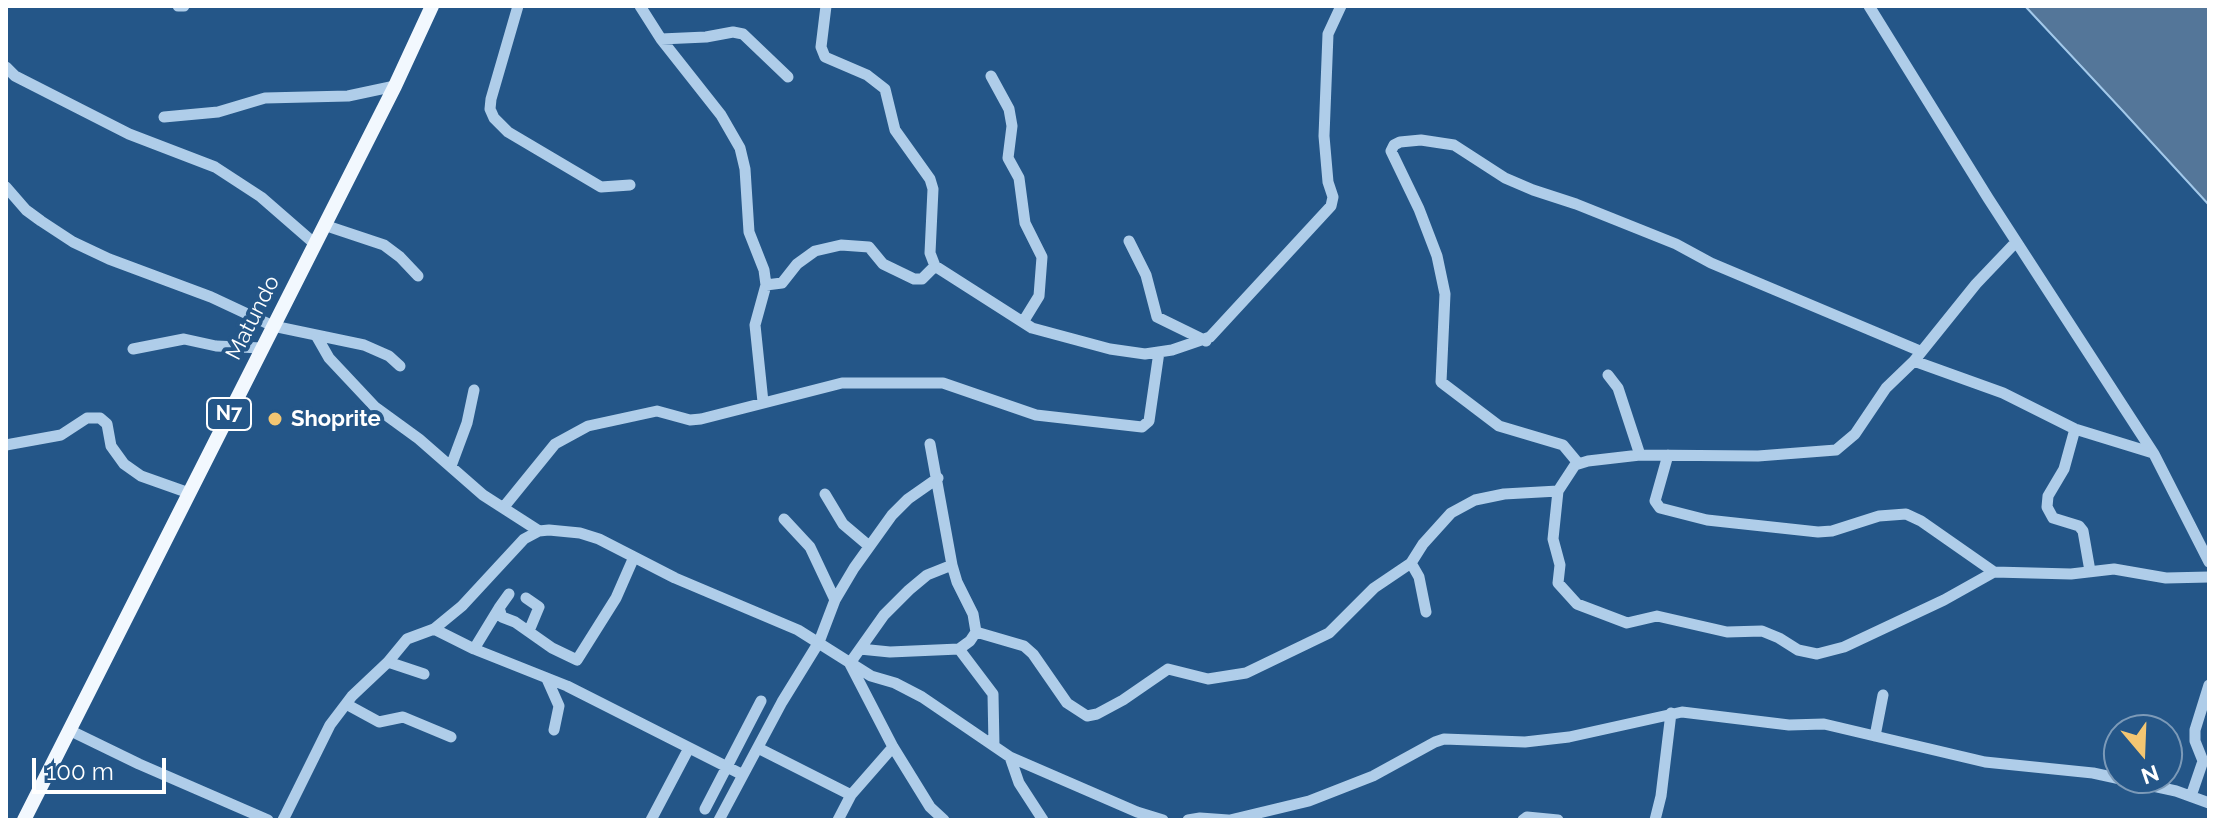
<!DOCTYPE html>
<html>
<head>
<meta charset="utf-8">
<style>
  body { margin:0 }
  #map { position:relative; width:2215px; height:826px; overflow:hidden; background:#245688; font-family:Raleway,sans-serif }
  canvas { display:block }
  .frame { position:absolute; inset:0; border:8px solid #fff; pointer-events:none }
  .north { position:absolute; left:2103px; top:714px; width:80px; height:80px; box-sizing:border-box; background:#245688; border:2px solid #7c9ab8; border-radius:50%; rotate:161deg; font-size:22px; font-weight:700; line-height:32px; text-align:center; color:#fff }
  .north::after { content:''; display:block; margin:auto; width:28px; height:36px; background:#f4c672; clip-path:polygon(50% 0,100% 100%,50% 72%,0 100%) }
  .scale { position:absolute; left:32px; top:758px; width:134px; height:36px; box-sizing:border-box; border:4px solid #fff; border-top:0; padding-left:10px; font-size:24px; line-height:28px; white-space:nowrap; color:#fff; -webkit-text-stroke:6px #245688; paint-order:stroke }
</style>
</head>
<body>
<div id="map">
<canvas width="2215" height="826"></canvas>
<div class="frame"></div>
<div class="north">N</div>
<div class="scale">100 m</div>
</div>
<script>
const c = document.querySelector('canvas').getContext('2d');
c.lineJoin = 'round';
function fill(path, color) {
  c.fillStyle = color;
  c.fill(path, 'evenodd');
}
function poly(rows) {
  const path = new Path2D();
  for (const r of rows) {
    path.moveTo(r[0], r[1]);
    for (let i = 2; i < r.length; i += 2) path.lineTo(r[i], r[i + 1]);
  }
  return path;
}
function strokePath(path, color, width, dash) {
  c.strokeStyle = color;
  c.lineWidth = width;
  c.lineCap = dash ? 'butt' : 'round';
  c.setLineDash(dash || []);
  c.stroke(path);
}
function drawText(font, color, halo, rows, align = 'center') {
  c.font = font + ' Raleway,sans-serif';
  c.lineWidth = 8;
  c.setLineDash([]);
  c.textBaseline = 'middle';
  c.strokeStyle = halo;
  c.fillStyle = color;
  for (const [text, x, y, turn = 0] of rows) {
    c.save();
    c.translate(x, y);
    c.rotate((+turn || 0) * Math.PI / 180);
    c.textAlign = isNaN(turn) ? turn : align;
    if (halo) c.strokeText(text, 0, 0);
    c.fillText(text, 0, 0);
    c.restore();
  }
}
const water = poly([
  [2025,6,2209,6,2209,205,2121,109,2025,6]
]);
const minor = poly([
  [178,6,184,6],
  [518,6,491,99,490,109,494,118,508,132,601,187,630,185],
  [640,6,661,39,721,115,740,148,745,169,749,232,764,270,766,285,755,325,763,402],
  [826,6,821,47,825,57,867,75,885,89,895,130,930,179,933,189,930,253,935,266,1032,328,1110,349,1145,354,1172,350,1210,337,1331,206,1333,197,1328,182,1324,136,1328,34,1341,6],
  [1869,6,1988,198,2154,454,2209,562],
  [661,39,706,37,733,32,743,34,788,77],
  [6,67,15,76,129,134,215,167,261,197,315,244],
  [991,76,1009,109,1012,126,1008,158,1019,178,1025,223,1042,257,1039,296,1023,322],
  [164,117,218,112,265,98,348,96,395,86],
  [6,187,26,210,41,221,73,242,109,259,211,297,273,326,364,345,389,356,400,366],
  [324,225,384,245,400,257,418,276],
  [1129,241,1146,275,1157,317,1206,341],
  [766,285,782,283,797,264,815,251,841,245,869,247,883,264,914,279,922,279,935,266],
  [317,337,329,358,375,407,419,439,483,495,539,531],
  [133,349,184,339,216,346,262,348],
  [1914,361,2003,393,2075,429,2153,453],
  [1608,375,1618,388,1640,455],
  [2075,429,2064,469,2048,496,2047,507,2053,518,2079,526,2083,531,2090,571],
  [6,445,61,435,87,418,100,418,107,424,111,446,124,464,141,476,189,493],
  [1668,455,1655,501,1660,508,1707,520,1818,532,1832,531,1879,516,1906,514,1921,521,1994,572],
  [1578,463,1563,445,1499,426,1441,382,1445,294,1437,256,1419,209,1391,151,1394,145,1400,142,1421,140,1454,145,1505,178,1533,190,1576,204,1676,244,1711,263,1920,351],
  [451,466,467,423,474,390],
  [1558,491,1553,539,1560,565,1558,583,1577,604,1627,623,1657,616,1727,632,1762,631,1779,638,1798,650,1817,654,1844,647,1944,600,1994,572,2071,574,2114,569,2166,578,2209,577],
  [825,494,843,524,869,546],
  [503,508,555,444,588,426,657,411,690,420,701,419,842,383,943,383,1036,415,1142,427,1149,421,1159,352],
  [784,519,810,547,835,600],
  [1411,563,1419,577,1426,612],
  [509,594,499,608,502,617,515,622,552,648,577,660,616,598,634,557],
  [526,598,539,607,529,631],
  [434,629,474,649,567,686,743,775],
  [976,632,1024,646,1033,654,1067,703,1087,716,1097,714,1123,700,1168,669,1208,679,1246,673,1329,633,1374,588,1411,563,1423,544,1451,513,1475,500,1504,494,1558,491,1575,465,1588,461,1640,455,1758,456,1836,450,1855,434,1886,388,1914,361,1976,284,2016,242],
  [474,649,499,608],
  [860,649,890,652,959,649,970,641,976,632,973,614,957,582,952,565,930,444],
  [959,649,993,694,994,746],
  [388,662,424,674],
  [850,663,884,615,909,590,927,575,952,565],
  [850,664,893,747,930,807,944,820],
  [547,679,559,706,554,730],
  [346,704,379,722,403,717,451,737],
  [69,730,139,764,268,820],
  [1875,736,1883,695],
  [758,748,851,795],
  [1010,757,1019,783,1043,820],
  [2191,796,2203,761,2195,741,2195,730,2209,685],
  [705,809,761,701],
  [283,820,330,725,352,696,388,662,407,639,434,629,462,606,524,539,539,531,549,530,580,533,599,539,675,578,798,630,871,676,895,683,922,697,1010,757,1137,812,1163,820],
  [651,820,689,748],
  [719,820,782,702,819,642,835,600,854,568,892,515,908,499,938,478],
  [838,820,851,795,893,747],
  [1188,820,1200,818,1228,820],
  [1230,820,1309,801,1373,776,1435,742,1444,739,1525,742,1569,737,1682,712,1789,725,1824,724,1985,762,2093,773,2176,791,2209,803],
  [1523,820,1527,817,1558,820],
  [1655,820,1661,796,1671,713]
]);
const major = poly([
  [24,820,395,86,432,6]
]);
const markers = [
  [275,419,8,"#f4c672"]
];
const shields = [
  [229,414,44]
];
const shieldNames = [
  ["N7",229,414]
];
const streetNames = [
  ["Matundo",253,318,-63]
];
const poiNames = [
  ["Shoprite",291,419]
];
fill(water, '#547699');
strokePath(water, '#a3c9ea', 2);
strokePath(minor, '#afcde9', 11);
strokePath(major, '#f2f8fe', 14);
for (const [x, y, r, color] of markers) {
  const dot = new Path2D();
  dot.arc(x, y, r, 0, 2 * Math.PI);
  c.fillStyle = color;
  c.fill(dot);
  strokePath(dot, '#245688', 3);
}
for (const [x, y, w] of shields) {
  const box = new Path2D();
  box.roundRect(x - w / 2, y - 16, w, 32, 6);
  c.fillStyle = '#245688';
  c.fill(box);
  strokePath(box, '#fff', 2);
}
drawText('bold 20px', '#fff', null, shieldNames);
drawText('22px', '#fff', '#245688', streetNames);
drawText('bold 22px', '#fff', '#245688', poiNames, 'left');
</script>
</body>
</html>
